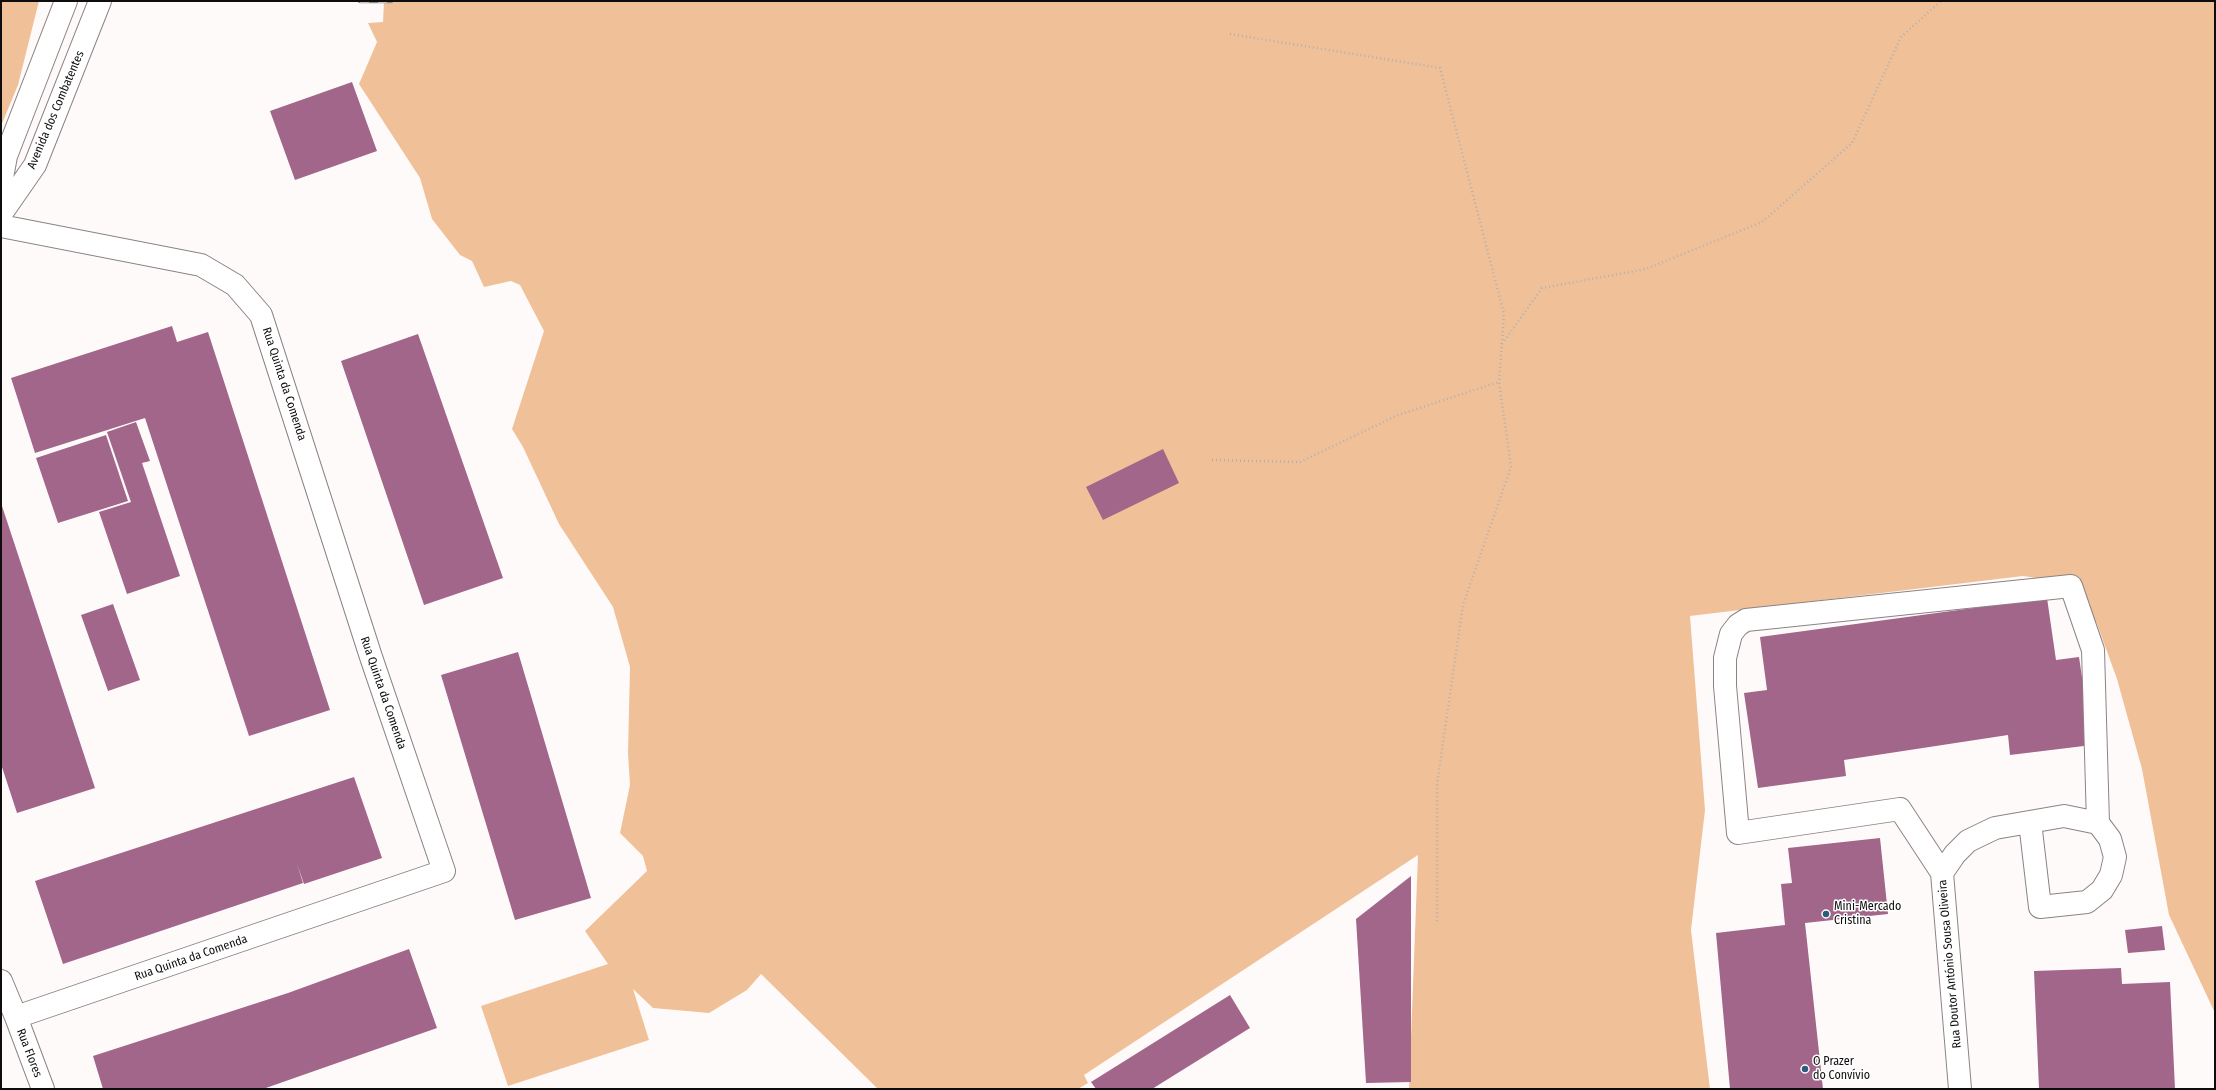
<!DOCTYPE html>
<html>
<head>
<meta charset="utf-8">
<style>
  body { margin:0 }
  #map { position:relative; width:2216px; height:1090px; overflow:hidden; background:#fffafa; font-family:"Fira Sans Condensed",sans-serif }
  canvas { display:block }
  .frame { position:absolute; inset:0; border:2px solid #0f0c0c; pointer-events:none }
</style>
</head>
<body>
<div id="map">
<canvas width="2216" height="1090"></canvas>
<div class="frame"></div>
</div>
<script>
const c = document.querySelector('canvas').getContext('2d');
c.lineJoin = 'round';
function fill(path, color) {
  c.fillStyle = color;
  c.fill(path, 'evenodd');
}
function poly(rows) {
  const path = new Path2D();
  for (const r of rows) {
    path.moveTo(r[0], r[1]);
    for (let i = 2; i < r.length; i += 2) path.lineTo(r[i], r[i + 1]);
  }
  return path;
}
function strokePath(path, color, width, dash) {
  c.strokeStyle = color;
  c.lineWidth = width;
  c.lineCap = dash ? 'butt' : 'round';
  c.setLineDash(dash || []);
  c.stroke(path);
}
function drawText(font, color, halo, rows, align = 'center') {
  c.font = font + ' "Fira Sans Condensed",sans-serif';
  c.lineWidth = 3;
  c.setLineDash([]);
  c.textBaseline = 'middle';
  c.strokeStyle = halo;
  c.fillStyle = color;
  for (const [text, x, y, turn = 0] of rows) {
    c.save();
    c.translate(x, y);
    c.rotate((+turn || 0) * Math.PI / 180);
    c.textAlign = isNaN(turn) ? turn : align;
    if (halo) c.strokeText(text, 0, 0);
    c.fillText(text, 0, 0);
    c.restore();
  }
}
const green = poly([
  [1,1,39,1,18,85,1,126],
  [384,1,2215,1,2215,1013,2169,915,2142,769,2117,679,2097,624,2076,584,2023,576,1690,616,1705,810,1691,930,1710,1089,1409,1089,1418,855,1084,1075,1088,1083,1078,1089,878,1089,761,974,747,990,709,1013,653,1008,633,989,649,1040,508,1086,481,1006,608,964,585,931,647,871,643,856,620,833,630,785,628,753,630,667,613,607,559,524,523,447,512,429,544,331,520,285,511,281,484,287,472,261,460,255,432,219,420,178,359,84,377,42,368,23,383,22]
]);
const building = poly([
  [352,82,377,151,295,180,270,111],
  [172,326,177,342,208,332,330,710,249,736,145,418,35,453,11,378],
  [418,334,503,578,424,605,341,361],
  [136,422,150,461,142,463,180,576,127,594,99,512,131,502,107,432],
  [106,435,128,501,58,523,36,458],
  [1163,449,1179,483,1103,520,1086,487],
  [1,503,95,788,17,813,1,764],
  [2047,598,2056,660,2079,657,2092,745,2010,755,2008,735,1844,760,1846,776,1758,788,1744,693,1767,690,1760,637],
  [113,604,140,680,108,691,81,615],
  [518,652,591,898,515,920,441,675],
  [354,777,382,858,304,884,297,864,303,883,63,964,35,881],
  [1880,838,1888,914,1805,923,1823,1089,1730,1089,1716,933,1785,925,1781,884,1792,883,1788,848],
  [1411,876,1411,1082,1366,1083,1356,919],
  [2162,926,2165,950,2128,953,2125,930],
  [409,949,437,1028,263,1089,103,1089,93,1056,288,993],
  [2121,968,2122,984,2170,982,2175,1089,2039,1089,2034,971],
  [1230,995,1250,1028,1152,1089,1096,1089,1091,1082]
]);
const path = poly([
  [1230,34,1440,68,1504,314,1499,382],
  [1502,344,1542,288,1646,269,1762,222,1852,143,1901,37,1941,1],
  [1212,460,1300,462,1398,415,1499,382,1511,467,1463,605,1437,784,1437,922]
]);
const minor = poly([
  [1,183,6,156,66,1],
  [1,214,35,165,100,1],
  [1,226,201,265,235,285,261,315,371,657,444,871,16,1017,1,981],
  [1942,873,1900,809,1738,833,1725,686,1725,658,1731,634,1738,625,1746,620,2071,586,2093,650,2098,823],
  [16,1017,43,1089],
  [1960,1089,1942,873,1955,854,1968,841,1995,828,2064,816,2098,823,2110,839,2115,857,2111,875,2102,890,2087,902,2040,907,2030,822]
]);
const rail = poly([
  [360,1,391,1]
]);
const markers = [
  [1826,914,4,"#2c5c7a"],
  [1805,1069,4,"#2c5c7a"]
];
const streetNames = [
  ["Avenida dos Combatentes",56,110,-67],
  ["Rua Quinta da Comenda",284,384,72],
  ["Rua Quinta da Comenda",383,693,71],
  ["Rua Quinta da Comenda",191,958,-19],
  ["Rua Doutor António Sousa Oliveira",1950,964,-95],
  ["Rua Flores",29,1053,69]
];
const poiNames = [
  ["Mini-Mercado",1834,907],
  ["Cristina",1834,921],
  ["O Prazer",1813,1062],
  ["do Convívio",1813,1076]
];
fill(green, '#f0c198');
fill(building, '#a16689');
strokePath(minor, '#8d8283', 24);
strokePath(path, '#b4b0b0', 2.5, [1, 3]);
strokePath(minor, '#fff', 22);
strokePath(rail, '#908c8c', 4.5);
strokePath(rail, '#fff', 3, [9]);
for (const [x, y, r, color] of markers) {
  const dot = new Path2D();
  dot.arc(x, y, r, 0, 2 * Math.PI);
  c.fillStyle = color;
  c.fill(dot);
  strokePath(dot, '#fff', 1.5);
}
drawText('12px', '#0f0c0c', '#fff', streetNames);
drawText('12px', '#0f0c0c', '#fff', poiNames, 'left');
</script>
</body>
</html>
